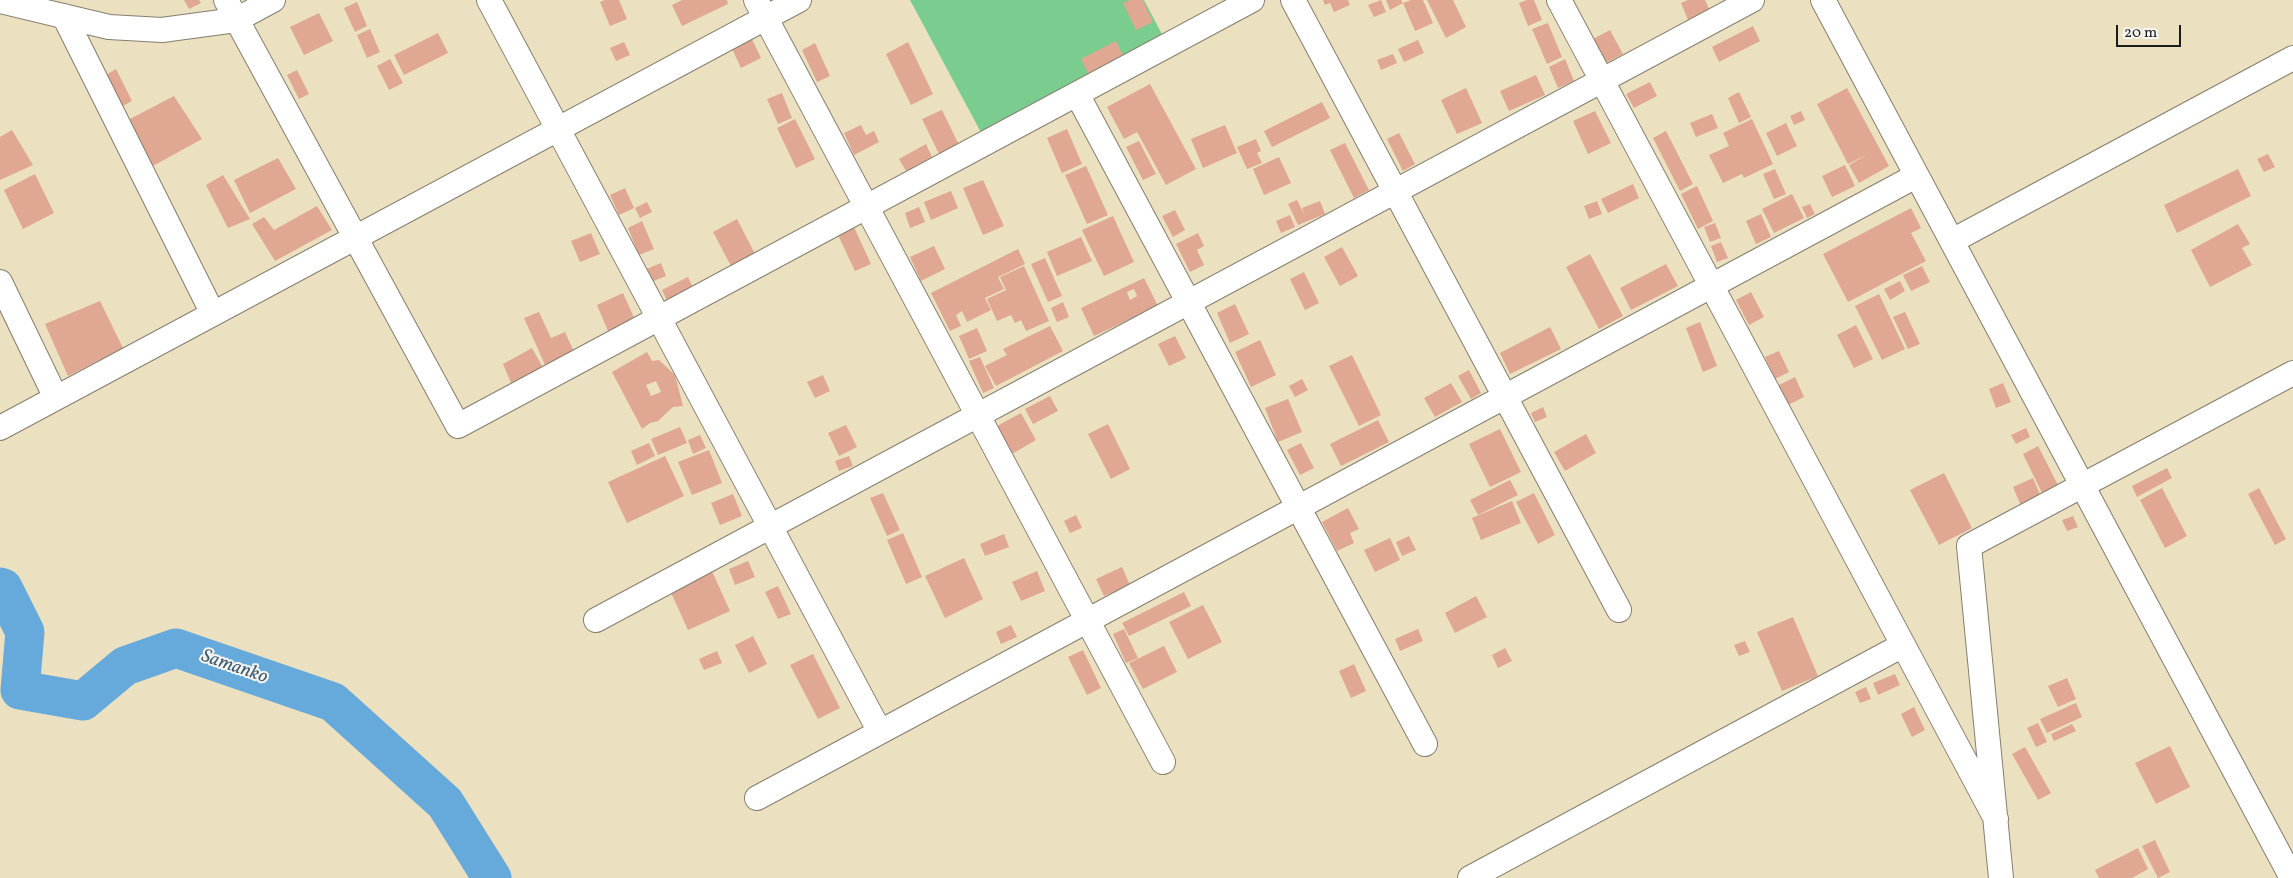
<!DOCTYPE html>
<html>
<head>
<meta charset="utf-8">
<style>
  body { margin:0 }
  #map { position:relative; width:2293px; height:878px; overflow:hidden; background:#ebe1c0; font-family:Vollkorn,serif }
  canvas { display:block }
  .scale { position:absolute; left:2116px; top:25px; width:65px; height:22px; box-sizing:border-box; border:2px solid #1c1c1c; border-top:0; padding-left:6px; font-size:15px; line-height:18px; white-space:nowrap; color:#1c1c1c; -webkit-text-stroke:4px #f6f6f2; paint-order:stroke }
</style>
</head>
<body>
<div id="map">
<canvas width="2293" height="878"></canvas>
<div class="scale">20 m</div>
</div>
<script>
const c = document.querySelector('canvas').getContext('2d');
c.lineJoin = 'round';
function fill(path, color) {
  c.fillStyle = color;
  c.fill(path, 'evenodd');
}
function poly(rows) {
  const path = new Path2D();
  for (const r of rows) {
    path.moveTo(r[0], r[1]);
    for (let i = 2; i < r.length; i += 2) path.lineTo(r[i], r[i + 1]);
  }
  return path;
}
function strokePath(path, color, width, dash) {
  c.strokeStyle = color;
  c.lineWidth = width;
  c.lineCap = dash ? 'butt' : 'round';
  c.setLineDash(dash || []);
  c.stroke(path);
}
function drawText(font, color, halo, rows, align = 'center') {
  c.font = font + ' Vollkorn,serif';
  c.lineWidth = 4;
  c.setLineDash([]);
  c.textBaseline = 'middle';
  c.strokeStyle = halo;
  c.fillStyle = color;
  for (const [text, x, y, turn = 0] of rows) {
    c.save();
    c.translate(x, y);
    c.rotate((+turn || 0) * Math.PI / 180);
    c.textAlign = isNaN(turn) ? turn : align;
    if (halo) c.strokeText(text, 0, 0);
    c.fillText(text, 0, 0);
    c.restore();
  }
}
const green = poly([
  [910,0,1144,0,1165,40,984,138]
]);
const river = poly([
  [0,587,3,588,25,632,20,690,83,701,125,666,176,648,333,702,445,803,492,878]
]);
const building = poly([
  [184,0,199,0,201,3,189,9],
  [605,0,619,0,627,19,610,26,600,2],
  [682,0,727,0,728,4,682,26,672,5],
  [1130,0,1143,0,1153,22,1136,30,1123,3],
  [1323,0,1348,0,1350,5,1334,12,1330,3,1325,5],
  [1381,0,1386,12,1374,17,1368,5],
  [1386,0,1401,0,1403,3,1411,0,1423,0,1433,23,1415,31,1403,3,1390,10],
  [1427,0,1453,0,1466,27,1446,38],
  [1527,0,1534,0,1542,20,1528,26,1519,3],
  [1688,0,1705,0,1710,11,1688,20,1681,3],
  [357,2,367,26,355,32,344,8],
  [319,13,333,41,304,55,290,27],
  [1548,23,1562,57,1547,64,1532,29],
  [1753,26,1760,41,1719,62,1712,47],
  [370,29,380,52,367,58,357,35],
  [1610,30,1623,54,1606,63,1593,39],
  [438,33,448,53,404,75,394,55],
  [750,35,761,58,741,68,730,44],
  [1418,40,1424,53,1404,62,1398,49],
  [1116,41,1124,58,1089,75,1081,59],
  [624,42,630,55,616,61,610,48],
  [908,42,933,94,911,105,886,54],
  [815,43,830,76,817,82,802,50],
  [1393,54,1397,63,1381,70,1377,60],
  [390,59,403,83,389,90,377,66],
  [1565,59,1574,81,1558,88,1549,67],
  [116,69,132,101,121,107,104,76],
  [297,70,309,94,299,99,287,75],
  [1536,75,1545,95,1509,111,1500,91],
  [1650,82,1657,96,1634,108,1626,94],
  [1150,84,1196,169,1166,185,1137,132,1124,139,1107,107],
  [1466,88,1482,123,1457,134,1441,100],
  [1847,88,1889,166,1859,183,1849,165,1868,154,1848,164,1817,104],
  [1739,92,1751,117,1739,123,1728,98],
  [782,93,792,118,778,124,767,99],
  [174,96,202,139,151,167,128,120],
  [1322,102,1330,118,1272,147,1264,131],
  [942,110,959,145,939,154,922,119],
  [1595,111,1611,143,1588,154,1573,121],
  [1801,111,1805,120,1794,125,1790,116],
  [1712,114,1718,128,1696,137,1690,123],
  [795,119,815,159,796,168,777,128],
  [1752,119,1773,164,1744,178,1742,174,1723,183,1709,155,1729,146,1723,133],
  [1786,123,1797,146,1777,156,1766,133],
  [861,125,866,135,874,131,879,142,854,155,844,133],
  [1225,125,1237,153,1203,168,1191,139],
  [1067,129,1082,164,1062,173,1047,138],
  [12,130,33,165,0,180,0,137],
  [1666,131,1693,184,1680,191,1653,138],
  [1399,133,1415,164,1403,171,1387,139],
  [1256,139,1261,151,1257,153,1262,163,1247,169,1237,147],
  [1139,141,1156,174,1143,180,1126,147],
  [1345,143,1369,190,1354,198,1330,150],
  [926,144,932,157,906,171,899,159],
  [2268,154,2275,167,2264,172,2257,159],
  [1279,157,1291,183,1264,195,1253,169],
  [278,158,296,189,250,213,234,180],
  [1845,165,1855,186,1832,197,1822,176],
  [1086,166,1108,215,1087,224,1065,175],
  [1775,169,1786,194,1774,199,1763,174],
  [2238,169,2251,196,2177,233,2164,205],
  [35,174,54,213,23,229,4,190],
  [223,175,250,219,228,228,206,185],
  [983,180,1004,226,983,235,963,188],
  [1633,184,1639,198,1608,213,1601,199],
  [1697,186,1713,221,1698,229,1681,194],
  [625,188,634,208,619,215,610,195],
  [951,191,958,208,931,220,924,202],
  [1792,194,1804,218,1774,233,1762,209],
  [1297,200,1305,216,1302,208,1320,201,1325,214,1298,225,1288,204],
  [1597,201,1602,214,1589,219,1584,206],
  [647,202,652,212,640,218,635,208],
  [1810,204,1815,214,1807,218,1802,207],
  [317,206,332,230,275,261,252,224,264,217,274,230],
  [919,207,925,222,910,228,905,213],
  [1911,208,1921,228,1911,233,1926,261,1848,302,1823,254],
  [1175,210,1185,230,1173,237,1162,216],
  [1761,214,1771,237,1756,244,1746,221],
  [1290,215,1295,227,1281,233,1276,221],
  [1113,216,1134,262,1104,276,1082,230],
  [737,219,755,254,731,266,713,232],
  [642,221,654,249,639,255,628,228],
  [1715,223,1721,238,1710,242,1704,227],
  [2238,224,2250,244,2242,248,2252,265,2210,287,2191,250],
  [854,227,871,264,855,271,838,235],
  [591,233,600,254,580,262,571,241],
  [1198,233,1204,246,1197,250,1204,265,1190,272,1176,244],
  [1081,237,1092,261,1057,276,1047,252],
  [1721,242,1728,258,1717,262,1711,246],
  [934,246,945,269,921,281,910,257],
  [1342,247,1358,276,1340,286,1324,257],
  [1018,249,1025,264,998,277,1004,289,985,298,991,310,967,322,962,311,956,315,961,326,950,331,931,293],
  [1590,254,1623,316,1599,329,1566,267],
  [1045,258,1062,296,1048,302,1031,264],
  [661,263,666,276,649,283,644,270],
  [1666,264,1678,286,1631,310,1620,288],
  [1024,266,1049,321,1026,331,1021,320,1015,323,1011,315,997,321,987,299,1006,290,1000,277],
  [1922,266,1930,282,1911,291,1903,275],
  [1304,272,1319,303,1305,310,1290,279],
  [688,277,694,290,668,303,662,290],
  [1144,278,1158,306,1094,336,1081,308],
  [1134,289,1137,296,1130,300,1127,292],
  [1900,281,1905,291,1890,300,1884,289],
  [1751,292,1764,317,1749,325,1736,300],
  [623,293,635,320,608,331,597,305],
  [1879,294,1905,349,1882,360,1855,306],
  [100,301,123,348,68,376,45,324],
  [1063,302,1069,317,1057,322,1051,308],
  [1235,304,1249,334,1230,343,1217,313],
  [539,312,551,338,565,332,575,354,546,367,524,318],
  [1905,312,1920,344,1908,349,1893,317],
  [1700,322,1717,366,1703,372,1686,328],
  [1856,325,1873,359,1854,368,1837,335],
  [1050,326,1063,351,996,386,985,366,1007,355,1003,349],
  [1550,327,1561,349,1510,374,1500,353],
  [977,328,987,351,969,359,959,336],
  [1175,336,1186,358,1169,366,1158,344],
  [1260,340,1276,375,1251,387,1235,352],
  [532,348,547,375,514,390,503,364],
  [1779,351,1789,372,1775,379,1765,357],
  [647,352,652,361,659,360,675,375,683,406,673,407,658,421,650,423,642,429,612,372],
  [656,381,661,392,651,396,646,385],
  [1352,355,1381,415,1359,426,1329,366],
  [980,357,994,388,983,393,969,361],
  [1469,370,1481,393,1471,399,1458,376],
  [823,375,830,391,815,398,807,382],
  [1795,377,1804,397,1788,405,1779,385],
  [1302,379,1308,390,1295,397,1289,386],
  [1451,383,1462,402,1435,417,1424,398],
  [2003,383,2011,402,1996,408,1989,389],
  [1050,396,1058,411,1033,424,1025,409],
  [1288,399,1302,432,1278,442,1265,408],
  [1543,407,1547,417,1535,422,1531,413],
  [1021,413,1036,440,1012,454,997,426],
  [1378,420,1389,442,1341,466,1330,444],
  [1108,424,1130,469,1111,479,1088,434],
  [846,425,857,447,839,456,828,433],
  [680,427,687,443,658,455,651,439],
  [2026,428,2030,437,2016,444,2011,435],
  [1500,429,1521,472,1490,487,1469,444],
  [1586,434,1596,453,1565,471,1554,452],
  [700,435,706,448,693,454,688,440],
  [649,443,655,456,637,465,631,451],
  [1301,443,1314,468,1300,475,1287,450],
  [2038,446,2059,487,2043,495,2023,454],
  [709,450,722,483,692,495,678,462],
  [665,456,684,496,627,523,608,482],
  [849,456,853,466,839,471,835,461],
  [2167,468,2172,478,2137,497,2132,486],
  [1944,473,1972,528,1939,545,1910,490],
  [2033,478,2041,497,2021,506,2013,487],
  [1510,480,1518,495,1478,515,1470,500],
  [2162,488,2187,536,2165,548,2140,500],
  [2259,488,2286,539,2275,545,2248,494],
  [883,493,900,530,887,536,870,498],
  [1534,493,1555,535,1538,544,1516,502],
  [733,494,742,516,720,525,711,503],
  [1512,501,1521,523,1481,540,1472,518],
  [1348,508,1359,529,1350,533,1354,543,1337,551,1322,522],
  [1076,515,1082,528,1070,533,1064,521],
  [2073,516,2078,527,2067,531,2062,520],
  [903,533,922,577,906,584,887,540],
  [1004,534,1009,547,985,556,980,544],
  [1409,536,1416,550,1402,556,1396,542],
  [1390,538,1400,560,1375,572,1364,550],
  [964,558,983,599,945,618,925,576],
  [748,561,755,577,735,585,729,569],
  [1122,567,1130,585,1104,596,1096,579],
  [711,569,730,611,688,630,669,588],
  [1037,571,1045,591,1021,601,1012,582],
  [778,586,791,614,778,619,765,592],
  [1184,592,1191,606,1129,636,1122,623],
  [1476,596,1487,617,1455,633,1445,613],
  [1203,605,1222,642,1188,659,1169,622],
  [1793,617,1818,676,1782,691,1757,632],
  [1011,625,1017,637,1001,644,996,632],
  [1124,629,1138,658,1126,663,1113,634],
  [1418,629,1423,641,1400,651,1395,639],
  [753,636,767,664,749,673,735,645],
  [1745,641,1750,652,1739,656,1734,645],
  [1164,646,1177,672,1143,689,1129,663],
  [1505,648,1512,661,1498,668,1492,655],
  [1083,650,1101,688,1087,695,1068,657],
  [717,651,722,663,704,670,699,659],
  [813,654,840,708,818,719,790,665],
  [1354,664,1366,691,1351,698,1339,671],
  [1895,674,1900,685,1878,695,1873,683],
  [2067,678,2076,699,2058,707,2048,686],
  [1866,687,1871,699,1860,703,1855,692],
  [2076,703,2082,717,2047,733,2040,719],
  [1914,707,1925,730,1912,737,1901,714],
  [2038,723,2047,742,2036,747,2027,728],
  [2072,724,2076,731,2054,741,2051,734],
  [2170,746,2190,787,2156,804,2135,763],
  [2025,747,2051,793,2038,800,2012,754],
  [2155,840,2170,872,2158,878,2142,846],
  [2138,848,2148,869,2132,878,2099,878,2095,870]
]);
const minor = poly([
  [226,0,458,426,1252,0],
  [489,0,880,732],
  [756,0,1163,762],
  [1293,0,1619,610],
  [1559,0,1996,819],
  [1823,0,2292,878],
  [0,1,109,27,162,30,236,20,273,0],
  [64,16,213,314],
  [1077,94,1425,744],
  [1952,241,2293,58],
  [0,282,56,398],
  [0,428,799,0],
  [596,620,1752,0],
  [757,798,1916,176],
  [1470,878,1903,645],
  [2001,878,1969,546,2293,373]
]);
const waterNames = [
  ["Samanko",234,668,19]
];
fill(green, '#7bcd8f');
strokePath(river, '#66a9db', 39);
fill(building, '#e0a792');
strokePath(minor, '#847e6e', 26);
strokePath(minor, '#fff', 24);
drawText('italic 19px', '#3d5b72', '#f6f6f2', waterNames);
</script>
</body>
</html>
